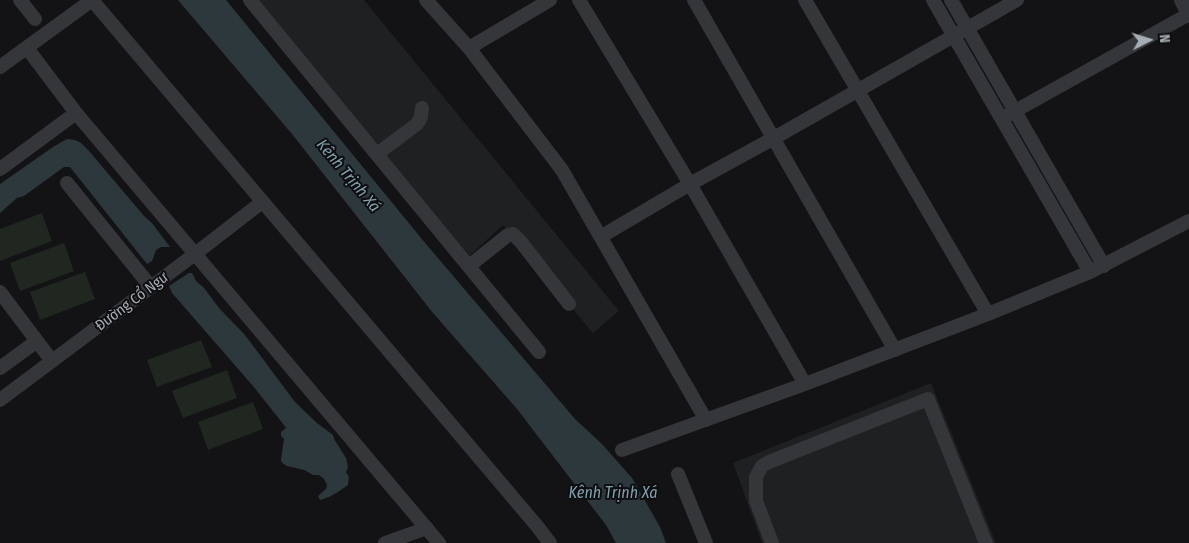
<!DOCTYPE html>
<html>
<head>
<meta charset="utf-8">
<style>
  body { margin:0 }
  #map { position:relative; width:1189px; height:543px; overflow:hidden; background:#131315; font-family:"Fira Sans Condensed",sans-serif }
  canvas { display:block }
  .north { position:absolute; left:1124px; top:15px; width:50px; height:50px; -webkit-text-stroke:4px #0e0e10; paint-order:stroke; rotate:85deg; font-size:14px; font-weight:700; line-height:20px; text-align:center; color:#a6adb4 }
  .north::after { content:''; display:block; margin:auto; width:18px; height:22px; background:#a6adb4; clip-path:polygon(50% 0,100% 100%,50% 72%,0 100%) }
</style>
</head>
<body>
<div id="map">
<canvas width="1189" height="543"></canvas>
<div class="north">N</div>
</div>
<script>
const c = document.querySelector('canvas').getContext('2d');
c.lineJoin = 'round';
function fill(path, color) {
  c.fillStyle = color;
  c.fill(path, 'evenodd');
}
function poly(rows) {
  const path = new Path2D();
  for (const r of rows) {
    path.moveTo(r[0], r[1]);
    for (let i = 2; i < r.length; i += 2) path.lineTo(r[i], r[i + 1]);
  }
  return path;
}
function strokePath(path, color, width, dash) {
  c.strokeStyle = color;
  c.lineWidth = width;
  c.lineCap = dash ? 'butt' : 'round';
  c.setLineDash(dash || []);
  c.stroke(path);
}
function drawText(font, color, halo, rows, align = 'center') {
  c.font = font + ' "Fira Sans Condensed",sans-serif';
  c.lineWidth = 4;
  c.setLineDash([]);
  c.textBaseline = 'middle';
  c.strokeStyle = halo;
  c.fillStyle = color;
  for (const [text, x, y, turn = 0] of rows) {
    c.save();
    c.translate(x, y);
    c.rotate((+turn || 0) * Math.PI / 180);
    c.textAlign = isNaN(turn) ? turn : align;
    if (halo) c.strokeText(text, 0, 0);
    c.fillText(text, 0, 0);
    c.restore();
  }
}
const built = poly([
  [256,0,364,0,619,311,593,333,503,225,468,257],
  [931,383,996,543,762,543,733,463]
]);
const green = poly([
  [42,213,52,241,0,261,0,229],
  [64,243,74,271,20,291,10,263],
  [85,272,95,299,40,320,30,292],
  [201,340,212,367,157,387,147,360],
  [227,370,237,398,183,418,172,391],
  [253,402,263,429,208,450,198,422]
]);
const water = poly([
  [178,0,226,0,426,244,575,419,602,444,632,478,660,527,666,543,616,543,606,525,517,409,433,313,292,134],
  [67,139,75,140,81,143,89,151,144,216,152,223,170,247,161,247,156,250,152,261,147,264,70,167,64,167,24,196,17,198,0,213,0,184,53,147],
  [189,273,192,273,196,281,204,288,219,308,245,335,295,402,317,423,333,435,334,439,346,458,348,467,346,472,349,477,348,485,338,492,329,497,320,500,318,496,326,489,327,485,324,479,319,475,313,475,304,470,287,466,282,463,281,460,284,439,281,436,281,432,286,428,284,425,253,386,172,293,169,286]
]);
const minor = poly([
  [20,0,35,19],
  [92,0,537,526,550,543],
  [250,0,539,352],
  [426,0,469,48,562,170,706,420],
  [579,0,690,184,805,384],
  [694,0,895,350],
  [805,0,988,314],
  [933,0,1090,272],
  [951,0,1104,266],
  [1181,0,1189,16],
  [27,48,76,113,439,543],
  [469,48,550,0],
  [0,67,92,0],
  [1008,115,1189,14],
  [377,154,417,124,421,117,422,108],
  [0,169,76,113],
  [67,183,151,287],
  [602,236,690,184,774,138,1017,0],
  [469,266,508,235,513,234,521,242,569,304],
  [0,292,52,361],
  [0,368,37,341],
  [0,400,195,254,262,202],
  [622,450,805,384,988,314,1090,272,1189,221],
  [678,474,706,543],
  [385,543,427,528],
  [772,543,756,501,756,477,762,466,769,462,928,399,986,543]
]);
const streetNames = [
  ["Đường Cổ Ngư",132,302,-37]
];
const waterNames = [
  ["Kênh Trịnh Xá",348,176,50],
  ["Kênh Trịnh Xá",613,494]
];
fill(built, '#1f2021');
fill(green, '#202720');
fill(water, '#2d383c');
strokePath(minor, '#343639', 14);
drawText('15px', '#a6adb4', '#0e0e10', streetNames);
drawText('italic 16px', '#7fa0ad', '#0e0e10', waterNames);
</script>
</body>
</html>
